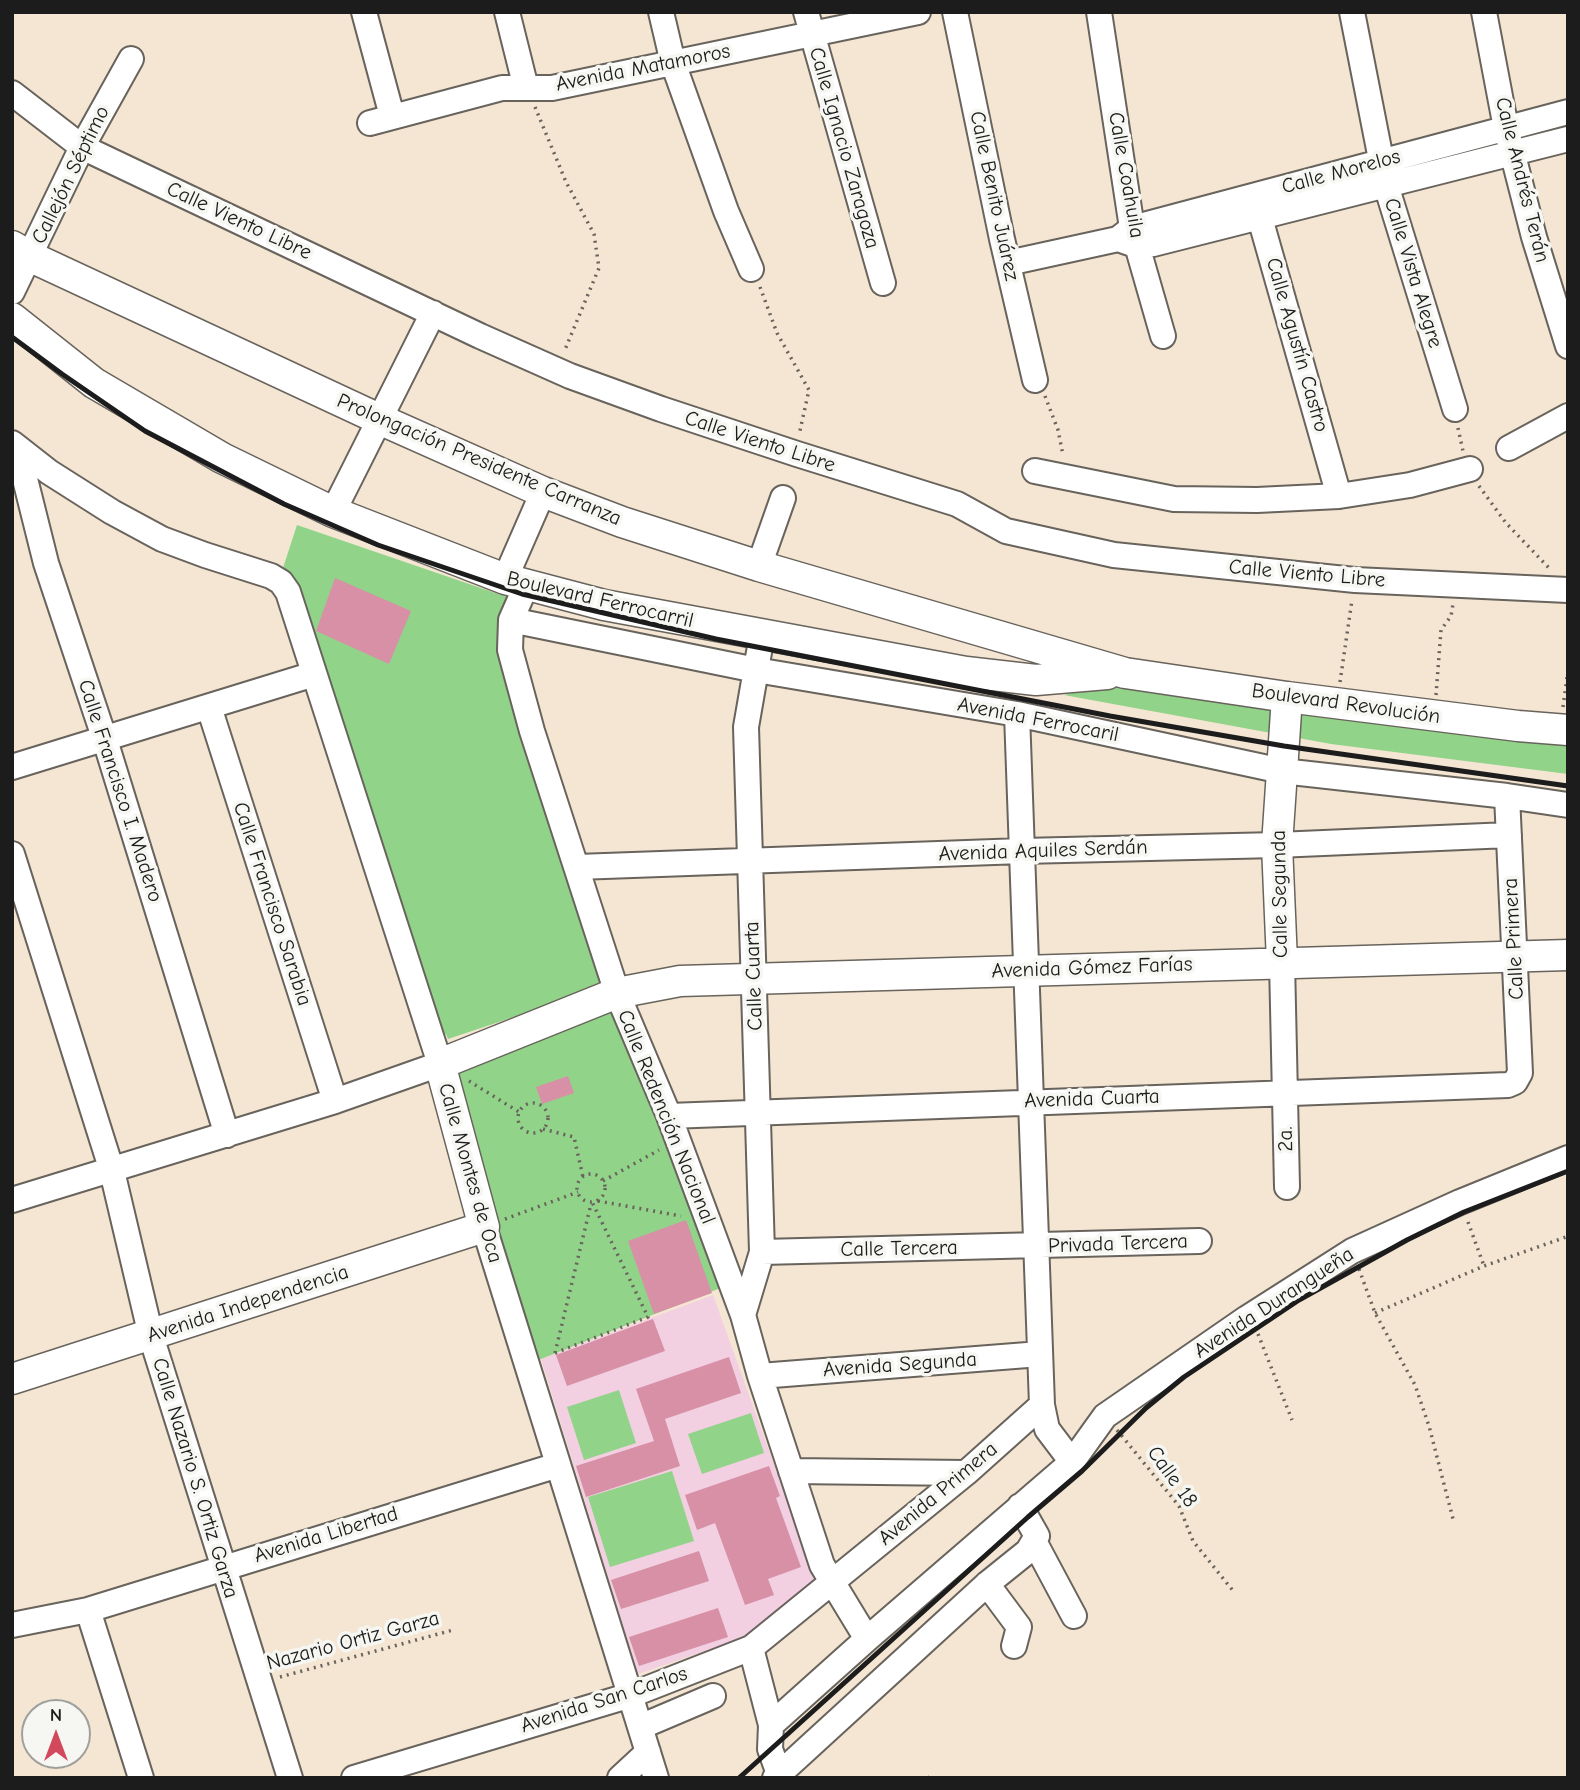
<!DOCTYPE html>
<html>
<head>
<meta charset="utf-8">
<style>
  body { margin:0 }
  #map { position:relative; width:1580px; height:1790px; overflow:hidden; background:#f4e6d2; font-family:"Comic Neue",sans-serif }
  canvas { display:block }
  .frame { position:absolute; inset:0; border:14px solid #1c1c1c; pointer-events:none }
  .north { position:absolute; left:21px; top:1699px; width:70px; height:70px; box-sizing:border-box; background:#f6f6f2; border:2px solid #9f9f9c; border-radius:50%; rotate:0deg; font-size:19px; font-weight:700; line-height:28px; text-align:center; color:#1c1c1c }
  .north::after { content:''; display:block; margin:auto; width:24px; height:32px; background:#d1495b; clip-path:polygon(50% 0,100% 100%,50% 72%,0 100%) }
</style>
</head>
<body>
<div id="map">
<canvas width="1580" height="1790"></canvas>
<div class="frame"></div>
<div class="north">N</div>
</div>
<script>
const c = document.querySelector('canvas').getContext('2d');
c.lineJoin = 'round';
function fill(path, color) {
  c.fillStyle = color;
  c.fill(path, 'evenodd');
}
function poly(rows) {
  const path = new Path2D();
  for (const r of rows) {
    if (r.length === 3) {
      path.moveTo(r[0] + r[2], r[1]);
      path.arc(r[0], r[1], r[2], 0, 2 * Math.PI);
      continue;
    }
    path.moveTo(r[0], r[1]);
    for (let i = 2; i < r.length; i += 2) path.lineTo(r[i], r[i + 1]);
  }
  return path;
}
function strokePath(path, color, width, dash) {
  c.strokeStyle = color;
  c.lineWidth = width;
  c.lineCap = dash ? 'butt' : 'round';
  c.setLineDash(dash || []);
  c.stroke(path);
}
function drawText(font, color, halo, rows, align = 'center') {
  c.font = font + ' "Comic Neue",sans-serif';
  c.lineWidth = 7;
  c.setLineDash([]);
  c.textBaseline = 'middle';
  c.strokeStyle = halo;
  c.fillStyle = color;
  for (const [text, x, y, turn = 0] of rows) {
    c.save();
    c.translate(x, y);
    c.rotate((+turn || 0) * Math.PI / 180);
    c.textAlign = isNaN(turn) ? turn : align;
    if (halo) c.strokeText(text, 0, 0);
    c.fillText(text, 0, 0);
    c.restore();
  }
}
const built = poly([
  [713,1295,817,1584,746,1637,638,1674,541,1359]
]);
const green = poly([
  [297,525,510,598,503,640,616,983,448,1039,446,1034,437,1038,281,574],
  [1122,681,1568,740,1568,774,1331,744,1064,695],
  [616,998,728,1285,531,1363,445,1066],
  [619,1390,636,1443,584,1460,567,1407],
  [751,1413,764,1453,702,1474,688,1434],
  [672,1471,694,1541,610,1567,588,1497]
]);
const building = poly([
  [335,578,411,611,389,664,316,631],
  [568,1076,574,1093,542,1104,536,1087],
  [686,1220,712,1293,654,1314,628,1241],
  [653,1319,665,1351,567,1386,556,1355],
  [729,1357,741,1393,665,1419,680,1466,586,1497,576,1466,654,1441,636,1389],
  [769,1466,780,1496,776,1498,801,1567,768,1579,774,1595,745,1605,715,1523,697,1530,685,1495],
  [699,1551,709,1581,621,1609,611,1580],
  [718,1608,728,1637,639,1666,629,1637]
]);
const path = poly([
  [535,107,566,182,594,234,599,268,564,352],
  [760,287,777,333,809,390,799,435],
  [1045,396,1058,430,1063,455],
  [1458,428,1463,451],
  [1479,486,1506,523,1549,568],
  [1340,682,1352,600],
  [1436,695,1441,630,1451,616,1453,604],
  [1563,707,1568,670],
  [469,1081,519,1112],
  [533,1118,15],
  [543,1129,574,1137,583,1177],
  [591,1188,14],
  [603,1181,659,1150],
  [598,1201,681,1216],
  [505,1219,578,1192],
  [1468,1222,1484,1266],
  [1359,1269,1375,1313,1415,1385,1429,1426,1453,1519],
  [1375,1313,1484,1266,1566,1237],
  [1258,1334,1292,1420],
  [555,1353,648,1317,592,1202],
  [555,1353,591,1204],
  [1117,1430,1179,1506,1193,1541,1234,1592],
  [280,1677,453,1630],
  [929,1778,930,1776]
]);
const minor = poly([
  [364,12,392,116],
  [507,12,526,88],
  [661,12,673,63,726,211,751,269],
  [806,12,883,283],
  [955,12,1002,239,1035,380],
  [1099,12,1132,228,1163,336],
  [1352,12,1386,185,1455,409],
  [1484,12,1506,128,1534,237,1568,346],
  [12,93,82,147,480,336,570,376,661,409,797,454,957,504,1006,531,1114,555,1355,580,1568,590],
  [370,123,502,88,552,88,918,12],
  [1256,204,1339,496],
  [1118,239,1138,246,1153,244,1568,139],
  [1008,263,1118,239,1132,228,1568,112],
  [12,292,82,147,131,59],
  [12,443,49,472,112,512,162,539,205,555,271,576,281,582,288,592,440,1064,335,1101,12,1200],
  [17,447,46,563,105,740,227,1135],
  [1509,448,1568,416],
  [1035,471,1174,499,1257,500,1339,496,1410,485,1470,469],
  [333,512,433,313],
  [759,566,783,498],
  [505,579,543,492],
  [526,586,511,620,510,650,532,731,617,993,669,1116,743,1315,760,1376,822,1565,867,1639],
  [511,620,756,670,1017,714,1282,771,1507,796,1568,805],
  [209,707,335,1101],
  [1017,714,1042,1405,1047,1429,1072,1462],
  [12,767,314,674],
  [12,854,112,1171,151,1336,290,1778],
  [577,867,1022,851,1277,845,1509,835],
  [1282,962,1287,1187],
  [669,1116,1508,1085,1515,1082,1520,1073,1507,796],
  [484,1227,656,1778],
  [762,1252,1199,1241],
  [743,1315,762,1252,746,727,762,635],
  [760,1376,1040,1354],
  [791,1471,966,1473],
  [1035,1543,1074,1616],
  [987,1584,1019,1627,1014,1646],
  [88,1610,141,1778],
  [12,1625,88,1610,558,1465],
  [751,1648,771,1725,770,1749,779,1774],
  [771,1725,867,1639,1072,1462,1105,1416,1247,1318,1352,1251,1460,1202,1568,1158],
  [640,1727,713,1696],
  [354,1778,631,1695,751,1648,966,1473,1042,1405],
  [620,1778,648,1752],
  [775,1778,987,1584,1028,1551,1037,1536,1020,1506]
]);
const major = poly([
  [12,246,31,257,379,419,543,492,622,522,759,566,1125,673,1287,697,1518,726,1568,730],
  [12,318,94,383,222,458,333,512,505,579,604,605,966,672,1036,680,1107,674],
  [1282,962,1277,845,1287,697],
  [12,1379,484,1227,440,1064,617,993,680,981,1568,955]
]);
const rail = poly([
  [12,337,62,374,145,431,284,504,378,545,522,594,716,639,1110,716,1284,746,1568,786],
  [739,1778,1028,1517,1082,1471,1146,1408,1184,1377,1299,1300,1407,1240,1464,1212,1568,1171]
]);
const streetNames = [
  ["Avenida Matamoros",643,68,-11],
  ["Calle Ignacio Zaragoza",844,148,74],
  ["Calle Morelos",1341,172,-15],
  ["Callejón Séptimo",71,175,-64],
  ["Calle Coahuila",1126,175,80],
  ["Calle Andrés Terán",1522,180,76],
  ["Calle Benito Juárez",994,196,78],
  ["Calle Viento Libre",239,221,25],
  ["Calle Vista Alegre",1413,273,73],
  ["Calle Agustín Castro",1297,345,74],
  ["Calle Viento Libre",760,442,18],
  ["Prolongación Presidente Carranza",479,460,23],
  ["Calle Viento Libre",1307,574,5],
  ["Boulevard Ferrocarril",600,600,13],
  ["Boulevard Revolución",1346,704,8],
  ["Avenida Ferrocaril",1038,720,11],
  ["Calle Francisco I. Madero",120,791,72],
  ["Avenida Aquiles Serdán",1043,851,-2],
  ["Calle Segunda",1280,894,-91],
  ["Calle Francisco Sarabia",272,904,72],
  ["Calle Primera",1514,939,-93],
  ["Avenida Gómez Farías",1092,968,-2],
  ["Calle Cuarta",754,976,-92],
  ["Avenida Cuarta",1092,1099,-2],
  ["Calle Redención Nacional",666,1117,68],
  ["2a.",1286,1139,-91],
  ["Calle Montes de Oca",470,1173,74],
  ["Privada Tercera",1118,1244,-2],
  ["Calle Tercera",899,1249,-1],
  ["Avenida Durangueña",1274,1303,-33],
  ["Avenida Independencia",248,1304,-18],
  ["Avenida Segunda",900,1365,-4],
  ["Calle 18",1172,1477,54],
  ["Calle Nazario S. Ortiz Garza",195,1478,73],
  ["Avenida Primera",938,1494,-40],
  ["Avenida Libertad",326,1535,-17],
  ["Nazario Ortiz Garza",353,1641,-15],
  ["Avenida San Carlos",604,1700,-18]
];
fill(built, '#f2cfe1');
fill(green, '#92d38a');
fill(building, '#d790a6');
strokePath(minor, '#68635c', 28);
strokePath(major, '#68635c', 33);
strokePath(path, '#68635c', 3.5, [2, 5]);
strokePath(minor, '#fff', 24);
strokePath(major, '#fff', 30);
strokePath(rail, '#1c1c1c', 5);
drawText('21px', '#1c1c1c', '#f6f6f2', streetNames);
</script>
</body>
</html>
